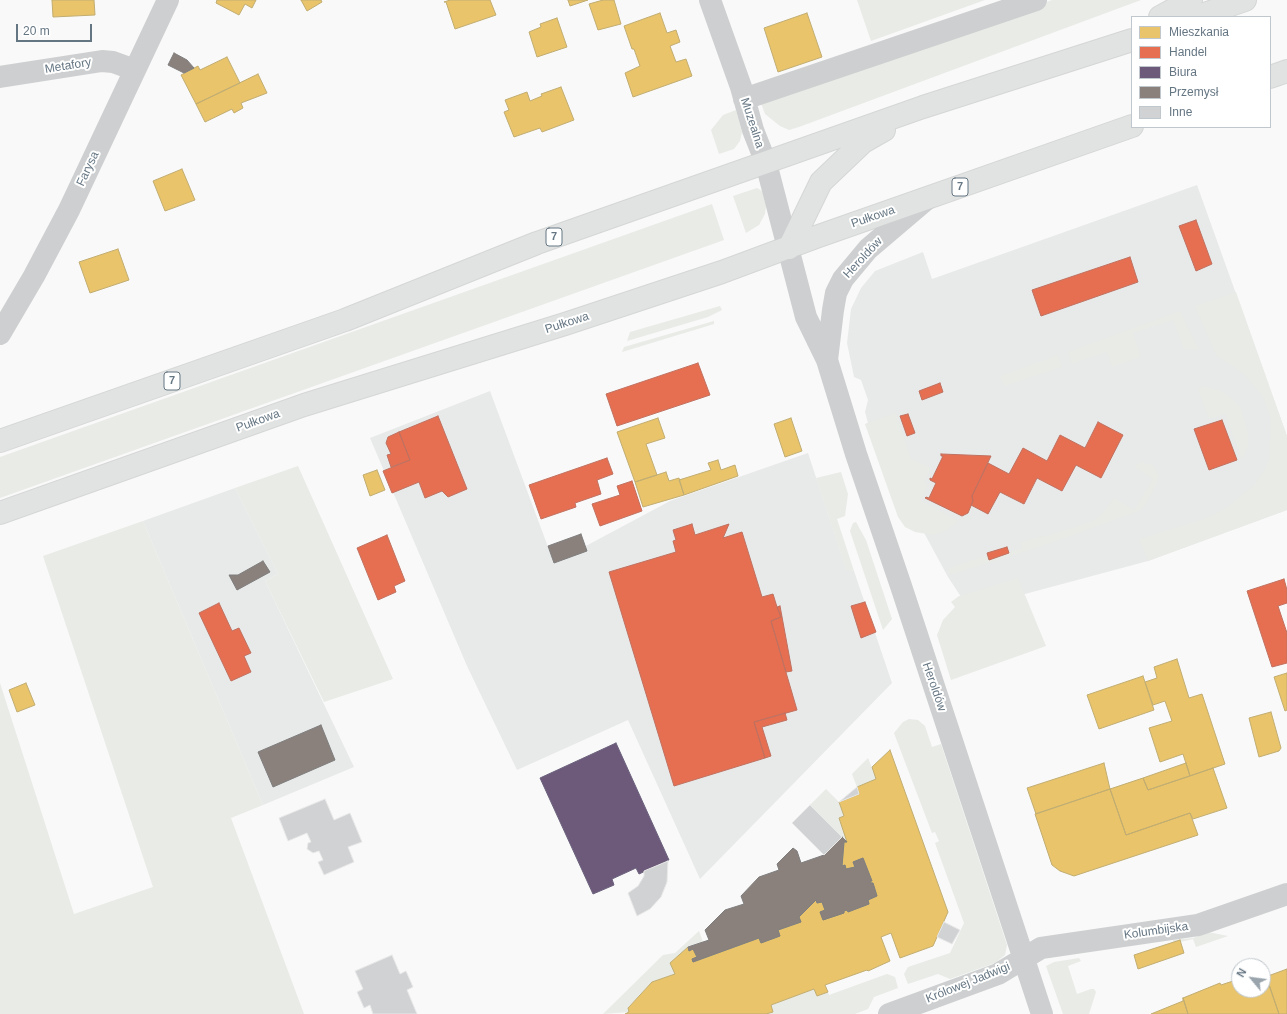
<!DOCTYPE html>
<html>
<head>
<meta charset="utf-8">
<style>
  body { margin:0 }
  #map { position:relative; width:1287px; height:1014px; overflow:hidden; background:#f9f9f9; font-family:Helvetica,sans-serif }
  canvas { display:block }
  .legend { position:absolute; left:1131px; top:16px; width:140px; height:112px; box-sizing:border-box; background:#fff; border:1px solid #c1c8cd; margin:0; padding:5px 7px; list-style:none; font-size:12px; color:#657683 }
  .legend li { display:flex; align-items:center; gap:8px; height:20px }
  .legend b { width:20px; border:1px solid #c1c8cd }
  .north { position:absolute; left:1231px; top:958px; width:40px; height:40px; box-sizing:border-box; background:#fff; border:1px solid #c1c8cd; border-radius:50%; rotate:299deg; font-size:11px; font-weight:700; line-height:16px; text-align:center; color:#657683 }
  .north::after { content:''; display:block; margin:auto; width:14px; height:18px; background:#99a4ac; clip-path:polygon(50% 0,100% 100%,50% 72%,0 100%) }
  .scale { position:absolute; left:16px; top:24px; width:76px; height:18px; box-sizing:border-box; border:2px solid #657683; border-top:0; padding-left:5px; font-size:12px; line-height:14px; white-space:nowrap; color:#657683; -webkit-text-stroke:3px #fff; paint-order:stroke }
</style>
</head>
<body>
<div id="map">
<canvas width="1287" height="1014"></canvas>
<ul class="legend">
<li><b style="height:11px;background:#e9c46a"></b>Mieszkania</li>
<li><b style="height:11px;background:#e76f51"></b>Handel</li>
<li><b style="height:11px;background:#6d597a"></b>Biura</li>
<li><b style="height:11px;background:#8a817c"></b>Przemysł</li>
<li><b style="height:11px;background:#d0d2d3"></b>Inne</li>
</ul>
<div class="north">N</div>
<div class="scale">20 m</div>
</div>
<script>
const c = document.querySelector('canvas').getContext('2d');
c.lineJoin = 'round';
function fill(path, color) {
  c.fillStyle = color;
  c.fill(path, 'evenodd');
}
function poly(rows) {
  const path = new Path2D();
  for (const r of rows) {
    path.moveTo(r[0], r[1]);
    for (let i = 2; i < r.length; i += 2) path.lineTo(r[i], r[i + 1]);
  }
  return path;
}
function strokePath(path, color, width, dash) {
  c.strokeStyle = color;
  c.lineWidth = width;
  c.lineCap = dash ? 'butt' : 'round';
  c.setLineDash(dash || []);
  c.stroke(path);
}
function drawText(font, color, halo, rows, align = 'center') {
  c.font = font + ' Helvetica,sans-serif';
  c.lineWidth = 4;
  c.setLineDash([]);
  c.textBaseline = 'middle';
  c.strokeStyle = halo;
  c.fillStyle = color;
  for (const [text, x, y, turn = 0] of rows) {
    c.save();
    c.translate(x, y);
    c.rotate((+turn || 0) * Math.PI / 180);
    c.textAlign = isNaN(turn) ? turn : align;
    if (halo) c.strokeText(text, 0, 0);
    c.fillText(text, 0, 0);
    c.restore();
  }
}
const built = poly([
  [1197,185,1287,436,1287,510,1148,561,969,609,948,577,865,424,868,423,865,412,868,400,861,380,854,377,847,343,851,309,861,288,875,271,923,252,932,279],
  [490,391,554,563,670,501,808,453,846,569,854,571,892,683,700,879,628,720,517,770,467,666,370,438],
  [235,488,278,574,265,581,354,767,263,805,143,521]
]);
const green = poly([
  [857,0,985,0,871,41],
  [1052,0,1141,0,799,127,789,130,780,126,765,114,761,103],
  [736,110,742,132,740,141,734,149,719,154,711,130,723,115],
  [757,188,762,191,766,206,765,214,759,225,746,233,733,196],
  [712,204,724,240,0,498,0,457],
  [1236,292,1287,436,1287,510,1148,561,1139,539,1207,518,1226,508,1254,485,1265,469,1269,459,1271,428,1270,416,1263,397,1244,374,1216,355,1195,306],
  [720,306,722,310,708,317,627,341,630,332],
  [1180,311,1199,350,1184,349,1173,320,1133,333,1141,357,1112,367,1107,352,1072,364,1068,352],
  [714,321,714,324,622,352,624,347],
  [1058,355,1062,367,1004,386,1000,376],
  [1203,386,1222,391,1234,400,1241,408,1248,433,1248,446,1242,460,1225,414,1209,419,1198,390],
  [896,413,911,459,931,468,924,482,928,485,921,501,958,521,946,531,933,535,915,532,905,527,898,517,865,424],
  [1141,462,1153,465,1159,476,1157,483,1144,507,1139,511,1045,545,953,574,948,573,949,568,987,555,989,560,1012,552,1012,551,1022,548,1020,542,1043,536,1043,537,1091,522,1101,515,1114,498,1134,510,1153,479,1134,466],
  [298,466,393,679,324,702,265,581,278,574,235,488],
  [841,472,848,494,845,516,837,519,854,571,846,570,816,478],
  [143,521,263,805,231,818,304,1014,0,1014,0,683,74,914,153,887,43,556],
  [856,522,866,540,892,619,883,630,850,531,853,523],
  [1018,578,1046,646,951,680,937,635,943,620,955,607,951,602,959,596],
  [909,719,918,720,925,726,932,747,941,744,1007,945,1005,955,995,963,950,979,938,974,908,984,904,974,908,967,950,953,964,923,935,843,939,841,935,832,932,833,894,733,903,722],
  [868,758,876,779,857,787,852,774],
  [826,789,839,802,844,816,839,818,847,842,810,805],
  [699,931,703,942,688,947,671,963,675,974,652,982,628,1007,629,1012,603,1014,663,955,675,953],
  [1208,932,1228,936,1196,947,1193,939,1180,942,1180,940,1173,942,1173,940,1193,938],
  [1079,958,1081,961,1068,966,1077,994,1091,989,1094,989,1096,992,1089,1014,1063,1014,1046,966,1054,962],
  [887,974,895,977,898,988,874,997,868,1009,855,1014,766,1014,773,1012,771,1005,814,989,817,996,828,992,829,995]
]);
const homes = poly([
  [52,0,94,0,95,15,53,17,52,0],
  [217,0,256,0,252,8,245,4,239,15,216,3,217,0],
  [301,0,321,0,322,2,307,11,301,0],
  [450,0,490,0,496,15,455,29,446,2,444,2,450,0],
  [568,0,588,0,570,6,568,0],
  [603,0,614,0,621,24,598,30,589,4,603,0],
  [660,13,667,33,676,30,680,42,670,46,676,62,686,59,692,76,633,97,625,73,640,66,634,49,632,49,624,26,660,13],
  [807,13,822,57,778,72,764,28,807,13],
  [557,18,567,47,537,57,529,32,541,27,540,24,557,18],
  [227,57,240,83,196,104,181,75,198,66,200,70,227,57],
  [258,74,267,93,241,103,243,108,234,113,232,109,205,122,196,104,258,74],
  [561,87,574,120,542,132,540,128,514,137,504,112,509,110,505,100,527,92,530,101,542,96,541,94,561,87],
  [182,169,195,200,165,211,153,181,182,169],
  [118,249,129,280,90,293,79,262,118,249],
  [658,418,665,438,646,444,657,475,635,482,617,432,658,418],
  [791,418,802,451,785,457,774,424,791,418],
  [718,460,721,470,735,465,738,476,684,495,679,480,711,470,708,463,718,460],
  [377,470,385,490,370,496,363,475,377,470],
  [666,472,669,481,679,478,684,495,643,507,635,482,666,472],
  [1177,659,1189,698,1202,694,1225,764,1190,776,1183,754,1160,762,1149,728,1172,721,1165,701,1153,705,1145,682,1157,678,1154,667,1177,659],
  [1287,673,1287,710,1285,711,1274,677,1287,673],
  [1143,676,1154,710,1099,729,1087,695,1143,676],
  [26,683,35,705,17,712,9,690,26,683],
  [1271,712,1281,748,1279,751,1259,757,1249,718,1271,712],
  [890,750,948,912,933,946,900,958,891,933,881,937,890,961,868,971,867,970,825,985,828,992,817,996,814,989,771,1005,773,1012,766,1014,625,1014,629,1012,628,1008,652,982,675,974,670,963,688,947,689,951,693,949,697,957,692,959,693,962,759,938,761,943,780,936,778,930,801,922,799,917,816,900,817,903,822,902,825,910,820,912,823,920,844,913,844,911,847,910,848,912,869,904,868,900,877,896,873,883,871,883,870,881,872,881,863,858,853,862,855,867,846,869,845,865,842,866,844,842,847,842,839,818,844,816,839,802,859,794,857,787,876,779,872,767,890,750],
  [1104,763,1110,789,1036,814,1027,788,1104,763],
  [1186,763,1190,776,1148,790,1143,778,1186,763],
  [1213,768,1227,808,1193,819,1190,813,1126,835,1110,789,1143,778,1148,790,1213,768],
  [1110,789,1126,835,1190,813,1198,835,1074,876,1060,871,1052,865,1035,814,1110,789],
  [1180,940,1184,953,1138,969,1134,955,1180,940],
  [1287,969,1287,1014,1279,1014,1265,973,1267,973,1268,976,1287,969],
  [1265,973,1279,1014,1188,1014,1183,998,1220,983,1221,985,1239,979,1239,990,1263,990,1263,974,1265,973],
  [1183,998,1188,1014,1151,1014,1183,1001,1183,998]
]);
const shops = poly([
  [1196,220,1212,264,1196,271,1179,226,1196,220],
  [1130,257,1138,282,1041,316,1032,290,1130,257],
  [698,363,710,395,617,426,606,394,698,363],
  [940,383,943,392,922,400,919,391,940,383],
  [908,414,915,433,907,436,900,416,908,414],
  [438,416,467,489,448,497,442,491,425,498,419,482,392,493,383,471,410,460,399,432,438,416],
  [1222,420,1237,460,1209,470,1194,429,1222,420],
  [1098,422,1123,435,1101,478,1076,465,1062,491,1037,478,1024,504,1000,492,988,514,971,505,973,501,972,496,988,463,1009,474,1023,448,1047,461,1060,435,1085,448,1098,422],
  [399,432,410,460,391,467,387,455,391,454,386,443,388,437,399,432],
  [941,454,991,456,972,496,973,501,968,513,962,516,925,498,926,497,929,498,936,483,930,480,930,478,932,479,943,456,941,456,941,454],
  [607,458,613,474,597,480,601,494,575,503,576,507,541,519,529,485,607,458],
  [632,481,642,511,600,526,592,504,620,495,617,486,632,481],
  [692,524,695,535,729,524,723,538,742,532,762,597,773,594,777,607,781,617,771,621,797,710,754,722,765,758,674,786,609,572,676,552,673,541,676,540,673,530,692,524],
  [387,535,405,581,394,586,396,592,378,600,357,548,387,535],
  [1007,547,1009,553,989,560,987,553,1007,547],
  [1284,579,1287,590,1287,603,1278,606,1287,633,1287,663,1272,667,1247,591,1284,579],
  [865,602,876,632,861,638,851,606,865,602],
  [219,603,232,631,239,628,251,653,244,656,251,672,231,681,199,613,219,603],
  [780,606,792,671,786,672,771,621,781,617,777,607,780,606],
  [785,713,787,720,762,727,771,756,765,758,754,722,785,713]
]);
const offices = poly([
  [616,743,669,860,639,874,636,868,612,879,614,885,593,894,540,778,616,743]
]);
const industry = poly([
  [174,53,187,60,194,68,184,73,168,65,174,53],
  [581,534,587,551,554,563,548,546,581,534],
  [263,561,270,572,237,590,229,575,238,575,263,561],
  [321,725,335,760,273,787,258,752,321,725],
  [842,837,847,842,844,842,842,866,845,865,846,869,855,867,853,862,863,858,872,881,870,881,871,883,873,883,877,896,868,900,869,904,848,912,847,910,844,911,844,913,823,920,820,912,825,910,822,902,817,903,816,900,799,917,801,922,778,930,780,936,761,943,759,938,693,962,692,959,697,957,693,949,689,951,688,947,709,940,705,930,725,910,744,904,741,896,759,877,779,870,777,864,793,848,797,851,801,863,824,855,842,837]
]);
const building = poly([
  [857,787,859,794,839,802,857,787],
  [325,799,334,820,350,813,362,842,348,847,354,862,324,875,318,862,323,860,319,851,313,853,307,849,308,843,311,842,307,833,288,841,279,818,325,799],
  [810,805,842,837,824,855,792,823,810,805],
  [668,861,667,882,661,897,650,909,637,916,628,893,638,886,644,876,644,871,668,861],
  [944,922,960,930,952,944,937,937,944,922],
  [392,955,400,974,406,971,413,987,407,990,417,1014,373,1014,370,1005,364,1008,357,992,363,989,355,971,392,955]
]);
const street = poly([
  [710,0,741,87,753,130,766,163,806,317,827,360,856,454,901,586,1042,1014],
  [0,77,102,61,113,62,135,70],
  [744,99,1036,0],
  [0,334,34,276,69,210,168,0],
  [827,360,833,310,836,293,843,279,868,249,928,198],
  [889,1014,998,974,1041,948,1198,925,1287,894]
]);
const highway = poly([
  [1160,17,1191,0],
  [1196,17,1245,0],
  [1270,77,1287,71],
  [789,248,821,182,863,142,884,130],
  [0,441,345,320,537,243,923,107,1132,40],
  [0,513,304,405,565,324,722,272,816,237,1132,126]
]);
const shields = [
  [960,187,16],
  [554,237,16],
  [172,381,16]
];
const shieldNames = [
  ["7",960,187],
  ["7",554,237],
  ["7",172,381]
];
const streetNames = [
  ["Metafory",68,66,-9],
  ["Muzealna",752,123,72],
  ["Farysa",88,169,-65],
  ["Pułkowa",873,217,-19],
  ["Heroldów",863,258,-47],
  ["Pułkowa",567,323,-18],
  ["Pułkowa",258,421,-20],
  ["Heroldów",934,687,71],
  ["Kolumbijska",1156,931,-8],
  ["Królowej Jadwigi",968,983,-22]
];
fill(built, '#e8e9e9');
fill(green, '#e8ebe6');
fill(homes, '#e9c46a');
strokePath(homes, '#c1ad72', 1);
fill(shops, '#e76f51');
strokePath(shops, '#c07160', 1);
fill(offices, '#6d597a');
strokePath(offices, '#6b627d', 1);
fill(industry, '#8a817c');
strokePath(industry, '#7f7e7e', 1);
fill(building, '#d0d2d3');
strokePath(building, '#e8e8e8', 1);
strokePath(highway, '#d5d6d6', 24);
strokePath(street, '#cecfd0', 22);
strokePath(highway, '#e1e2e2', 22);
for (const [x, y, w] of shields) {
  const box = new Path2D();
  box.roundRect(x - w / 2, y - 9, w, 18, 3);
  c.fillStyle = '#fff';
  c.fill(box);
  strokePath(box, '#657683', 1);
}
drawText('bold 11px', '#657683', null, shieldNames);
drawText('12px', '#657683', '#fff', streetNames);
</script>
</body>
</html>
